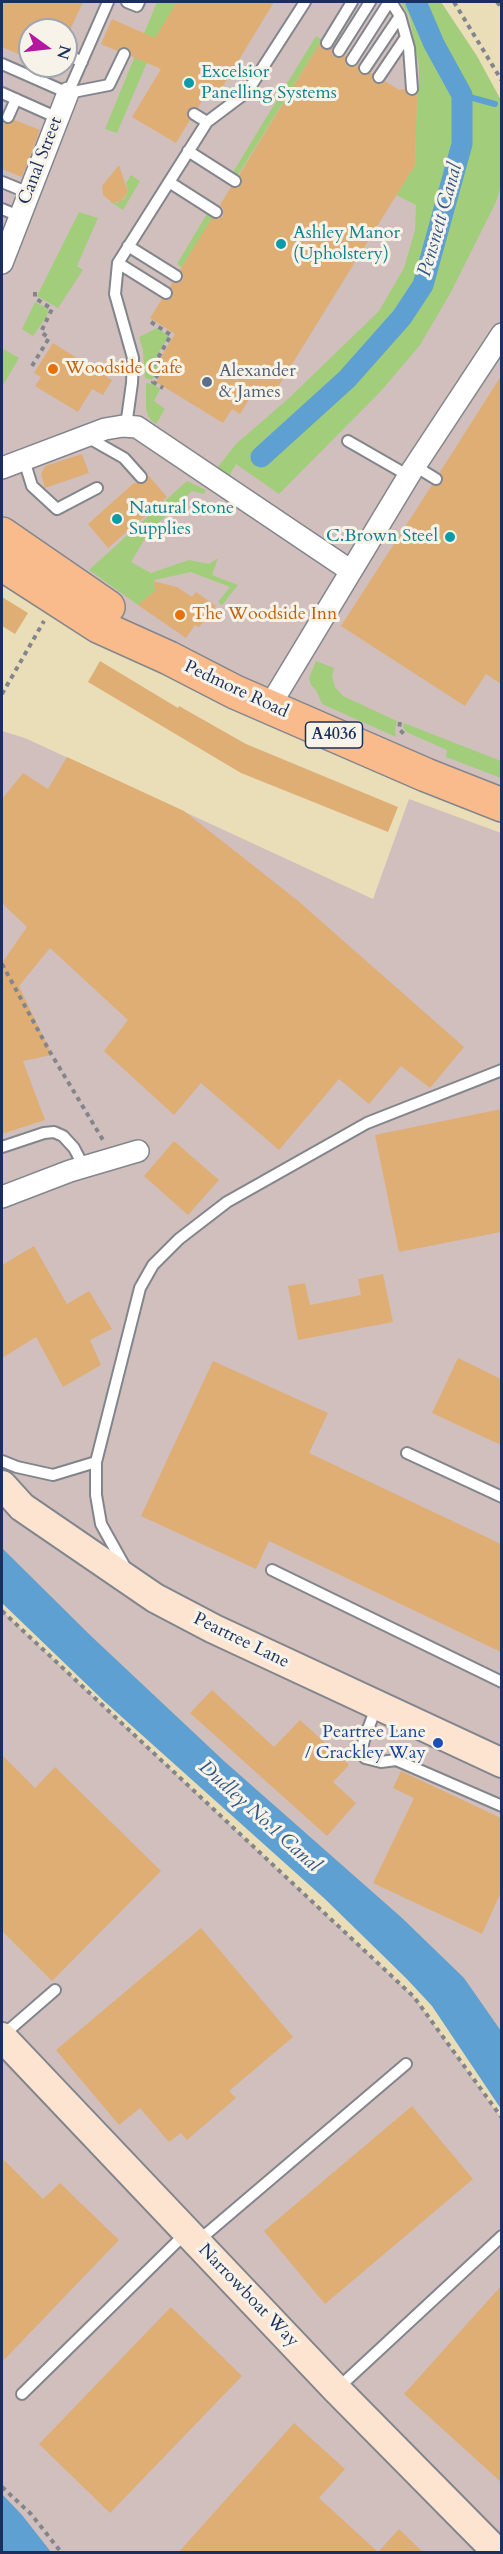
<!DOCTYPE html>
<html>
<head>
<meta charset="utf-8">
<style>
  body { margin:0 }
  #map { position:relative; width:503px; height:2554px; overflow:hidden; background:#eadeb9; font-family:Cardo,serif }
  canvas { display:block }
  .frame { position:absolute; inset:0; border:3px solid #1b2f5e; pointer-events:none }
  .north { position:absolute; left:18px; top:18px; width:60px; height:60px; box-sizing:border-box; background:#f7f3e8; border:2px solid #9fa5b1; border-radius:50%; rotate:105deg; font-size:16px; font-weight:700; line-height:24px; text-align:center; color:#1b2f5e }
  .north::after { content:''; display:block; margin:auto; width:21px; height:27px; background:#b5179e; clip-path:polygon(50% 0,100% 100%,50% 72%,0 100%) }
</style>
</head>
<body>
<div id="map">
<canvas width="503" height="2554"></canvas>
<div class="frame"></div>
<div class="north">N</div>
</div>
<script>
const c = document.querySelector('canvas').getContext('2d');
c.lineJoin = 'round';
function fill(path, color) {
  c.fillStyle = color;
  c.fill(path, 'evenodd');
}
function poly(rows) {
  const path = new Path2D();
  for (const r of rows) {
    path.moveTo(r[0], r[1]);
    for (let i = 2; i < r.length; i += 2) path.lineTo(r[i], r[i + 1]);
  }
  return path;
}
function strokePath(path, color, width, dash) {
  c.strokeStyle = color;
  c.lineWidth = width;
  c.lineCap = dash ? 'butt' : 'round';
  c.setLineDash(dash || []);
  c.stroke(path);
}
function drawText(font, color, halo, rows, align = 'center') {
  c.font = font + ' Cardo,serif';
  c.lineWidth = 6;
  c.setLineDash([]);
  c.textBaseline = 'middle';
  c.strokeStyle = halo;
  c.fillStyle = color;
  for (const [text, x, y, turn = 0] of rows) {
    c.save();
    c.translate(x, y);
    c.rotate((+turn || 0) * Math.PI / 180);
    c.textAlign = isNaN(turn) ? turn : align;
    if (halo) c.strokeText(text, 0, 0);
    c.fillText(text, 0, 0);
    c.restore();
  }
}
const industrial = poly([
  [2,2,401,2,409,16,419,67,419,87,494,104,501,99,501,806,308,726,2,552],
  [30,30,66,30,66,66,30,66],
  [2,731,25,738,373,899,409,799,501,833,501,2073,2,1575],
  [2,1611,414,1997,501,2118,501,2552,23,2552,2,2526]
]);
const green = poly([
  [157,2,177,2,162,27,117,133,105,129],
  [401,2,441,2,477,56,502,102,502,183,496,202,451,292,420,345,381,391,279,494,236,464,228,478,217,468,236,444,289,398,379,311,404,268,415,230,416,205,396,195,415,165,417,88,419,87,419,67,409,16],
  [316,36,322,40,238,175,233,172],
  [131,175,140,181,123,210,109,201,117,203,124,199,128,192,126,183],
  [79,212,98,218,77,266,83,270,58,308,37,296],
  [208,212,214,216,182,267,177,264],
  [35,302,48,309,47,316,33,336,22,329],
  [157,328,169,336,152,363,159,368,152,380,145,378,143,350,139,337],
  [2,348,19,358,2,387],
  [146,383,153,384,160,389,154,401,165,409,156,424,149,418,146,409],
  [187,481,206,490,204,494,192,491,149,532,131,562,151,573,189,560,209,564,218,558,212,575,238,585,222,605,218,602,230,587,191,572,154,580,156,590,138,605,89,570],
  [316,661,334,668,332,676,335,687,343,696,397,721,395,729,396,737,322,704,316,690,311,685,309,678],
  [404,723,501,761,501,778,446,757,447,750,406,732,403,727]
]);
const water = poly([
  [2,1548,91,1636,224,1761,402,1918,464,1978,501,2031,501,2109,432,2006,406,1978,325,1899,104,1701,2,1603],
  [2,2494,22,2515,51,2552,2,2552]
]);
const stream = poly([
  [462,95,495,104]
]);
const canal = poly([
  [261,457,347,379,402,317,423,285,462,144,462,95,434,44,416,2]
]);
const building = poly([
  [2,2,83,2,70,30,30,30,30,59,2,47],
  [177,2,274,2,214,101,205,96,198,108,194,107,188,110,187,114,190,120,176,143,132,117,161,69,131,56,130,50,127,47,120,48,117,51,101,44,112,19,155,38],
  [320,43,324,50,332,48,332,54,336,58,346,56,345,63,348,67,355,67,359,64,358,71,361,74,373,73,372,80,375,83,382,84,385,81,399,90,405,89,409,96,417,95,415,165,273,395,258,385,240,414,232,409,223,423,156,382,165,367,158,362,175,334,150,318,162,299,169,300,173,296,173,290,170,287,172,283,179,283,183,279,180,270,212,218,219,219,223,216,223,209,220,205,231,187,238,188,242,184,242,178,239,175],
  [2,120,8,124,15,120,40,130,22,177,2,169],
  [119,165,128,192,121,201,113,203,103,195,102,186],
  [53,343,112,380,103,395,92,389,78,412,35,386,41,377,34,373],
  [501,376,501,684,486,674,465,706,341,626,432,485,436,486,442,483,443,479,440,472],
  [82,454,89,473,45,488,41,474,45,466],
  [148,475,167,497,108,548,88,524,134,483,146,483],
  [153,581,177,587,192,597,196,592,216,606,199,627,195,625,186,638,138,605,156,590],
  [2,597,28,613,15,634,2,626],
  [100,661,178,708,179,706,246,744,398,807,388,832,241,773,88,682],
  [67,757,184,811,297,900,464,1047,430,1088,401,1066,369,1104,339,1079,279,1150,201,1083,174,1115,104,1051,128,1020,50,948,19,986,52,1055,23,1061,45,1120,2,1134,2,963,27,927,2,903,2,799,23,773,48,789],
  [501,1109,501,1232,399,1252,375,1135],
  [174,1141,219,1180,188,1215,144,1176],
  [34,1246,67,1304,89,1291,112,1329,90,1340,101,1365,63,1387,36,1337,2,1358,2,1265],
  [383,1274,393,1322,298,1340,288,1286,305,1283,310,1305,361,1295,358,1279],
  [458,1358,501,1379,501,1445,432,1413],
  [213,1361,328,1413,309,1453,501,1544,501,1652,269,1541,256,1569,141,1516],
  [212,1690,274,1747,300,1720,349,1765,333,1782,356,1803,327,1836,190,1713],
  [2,1755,35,1788,55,1767,161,1871,52,1981,2,1931],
  [401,1771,501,1818,501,1892,482,1934,373,1883,414,1798,393,1788],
  [201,1928,293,2037,229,2091,236,2098,187,2140,181,2133,169,2142,140,2108,119,2125,56,2050],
  [412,2106,473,2179,325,2304,264,2231],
  [2,2158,43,2199,60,2183,119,2240,2,2362],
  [501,2286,501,2482,404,2394],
  [171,2307,242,2376,110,2513,39,2444],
  [294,2423,345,2469,319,2498,378,2552,399,2529,424,2553,178,2553]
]);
const path = poly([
  [454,2,502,81],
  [497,2,502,8],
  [151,322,171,335,155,363,162,368,153,382,163,388],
  [32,366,49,338,41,332,52,309,35,298,35,292],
  [2,694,44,621],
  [400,722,399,729,406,736],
  [2,964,50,1052,103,1140],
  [2,1611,414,1997,502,2118],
  [2,2487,31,2514,61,2552]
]);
const lane = poly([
  [127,2,137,6,139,2],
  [391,2,400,16,409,48,412,89],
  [327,43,352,2],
  [339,51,370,2],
  [66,54,82,62],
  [352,60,389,2],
  [2,64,68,93,109,85,124,54],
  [365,68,400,16],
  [379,77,406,37],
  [2,93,58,118],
  [68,93,108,2],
  [194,114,207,122],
  [8,117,16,99],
  [188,151,235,181],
  [2,182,29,193],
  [169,182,216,212],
  [2,209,19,216],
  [128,246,176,276],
  [118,263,166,293],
  [126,426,132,383,133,358,115,294,118,263,207,122,247,92,305,2],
  [87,437,124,458,141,477],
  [348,441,409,476],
  [24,460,32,486,57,509,97,488],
  [415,466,436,479],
  [2,1147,44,1133,54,1132,63,1136,74,1148,84,1167],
  [407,1453,502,1497],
  [2,1461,17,1467,53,1475,96,1462],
  [125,1567,101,1524,96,1495,96,1462,140,1288,153,1265,179,1239,227,1202,367,1123,502,1070],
  [272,1570,502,1682],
  [377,1705,364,1740,361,1752,365,1758,381,1762,396,1760,502,1806],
  [2,2036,55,1990],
  [198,2241,406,2064],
  [337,2389,502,2236],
  [22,2394,187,2232]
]);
const street = poly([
  [2,263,68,93],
  [2,468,105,429,123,426,137,427,351,571],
  [269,707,411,472,502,334],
  [2,1197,70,1171,138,1151]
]);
const secondary = poly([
  [2,1485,22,1507,155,1598,214,1629,502,1763],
  [2,2037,336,2389,497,2552]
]);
const highway = poly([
  [2,534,108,607],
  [2,564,98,626,169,658,235,692,426,775,502,805]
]);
const markers = [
  [189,83,6,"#0f9aa8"],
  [281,244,6,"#0f9aa8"],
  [53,369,6,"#e8710a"],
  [207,382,6,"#5c6f8a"],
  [117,519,6,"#0f9aa8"],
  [450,537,6,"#0f9aa8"],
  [180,615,6,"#e8710a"],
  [438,1743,6,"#1a4fb4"]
];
const shields = [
  [334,735,57]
];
const shieldNames = [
  ["A4036",334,735]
];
const cultureNames = [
  ["Excelsior",201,73],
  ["Panelling Systems",201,94],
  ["Ashley Manor",293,234],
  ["(Upholstery)",293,255],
  ["Natural Stone",129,509],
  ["Supplies",129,530],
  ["C.Brown Steel",438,537,"right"]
];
const streetNames = [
  ["Canal Street",41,161,-69],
  ["Pedmore Road",236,690,25],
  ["Peartree Lane",241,1641,26],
  ["Narrowboat Way",248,2296,46]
];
const foodNames = [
  ["Woodside Cafe",65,369],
  ["The Woodside Inn",192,615]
];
const serviceNames = [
  ["Alexander",219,372],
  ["& James",219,393]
];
const transitNames = [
  ["Peartree Lane",426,1733],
  ["/ Crackley Way",426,1754]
];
const waterNames = [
  ["Pensnett Canal",441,220,-74],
  ["Dudley No.1 Canal",259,1817,42]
];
fill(industrial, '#d1bfbd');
fill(green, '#a2ce7b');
fill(water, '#5da0d1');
strokePath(stream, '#5da0d1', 6);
strokePath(canal, '#5da0d1', 21);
fill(building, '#dfae75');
strokePath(lane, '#82868c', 14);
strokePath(street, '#82868c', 24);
strokePath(secondary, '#82868c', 32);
strokePath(highway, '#82868c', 36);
strokePath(path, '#82868c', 4, [4.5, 4.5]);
strokePath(lane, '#fff', 10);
strokePath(street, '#fff', 21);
strokePath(secondary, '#fde4d1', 28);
strokePath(highway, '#fabb8c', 33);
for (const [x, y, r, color] of markers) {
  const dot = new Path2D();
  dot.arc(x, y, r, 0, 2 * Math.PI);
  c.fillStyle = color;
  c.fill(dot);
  strokePath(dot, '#f7f3e8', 2);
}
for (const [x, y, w] of shields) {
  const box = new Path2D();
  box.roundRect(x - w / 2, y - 13, w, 26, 4.5);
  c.fillStyle = '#f7f3e8';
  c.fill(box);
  strokePath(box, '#1b2f5e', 1.5);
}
drawText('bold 16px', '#1b2f5e', null, shieldNames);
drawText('18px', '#0d838f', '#f7f3e8', cultureNames, 'left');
drawText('18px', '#1b2f5e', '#f7f3e8', streetNames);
drawText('18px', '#c56008', '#f7f3e8', foodNames, 'left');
drawText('18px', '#4e5e75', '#f7f3e8', serviceNames, 'left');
drawText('18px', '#164399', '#f7f3e8', transitNames, 'right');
drawText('italic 20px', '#325786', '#f7f3e8', waterNames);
</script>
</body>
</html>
